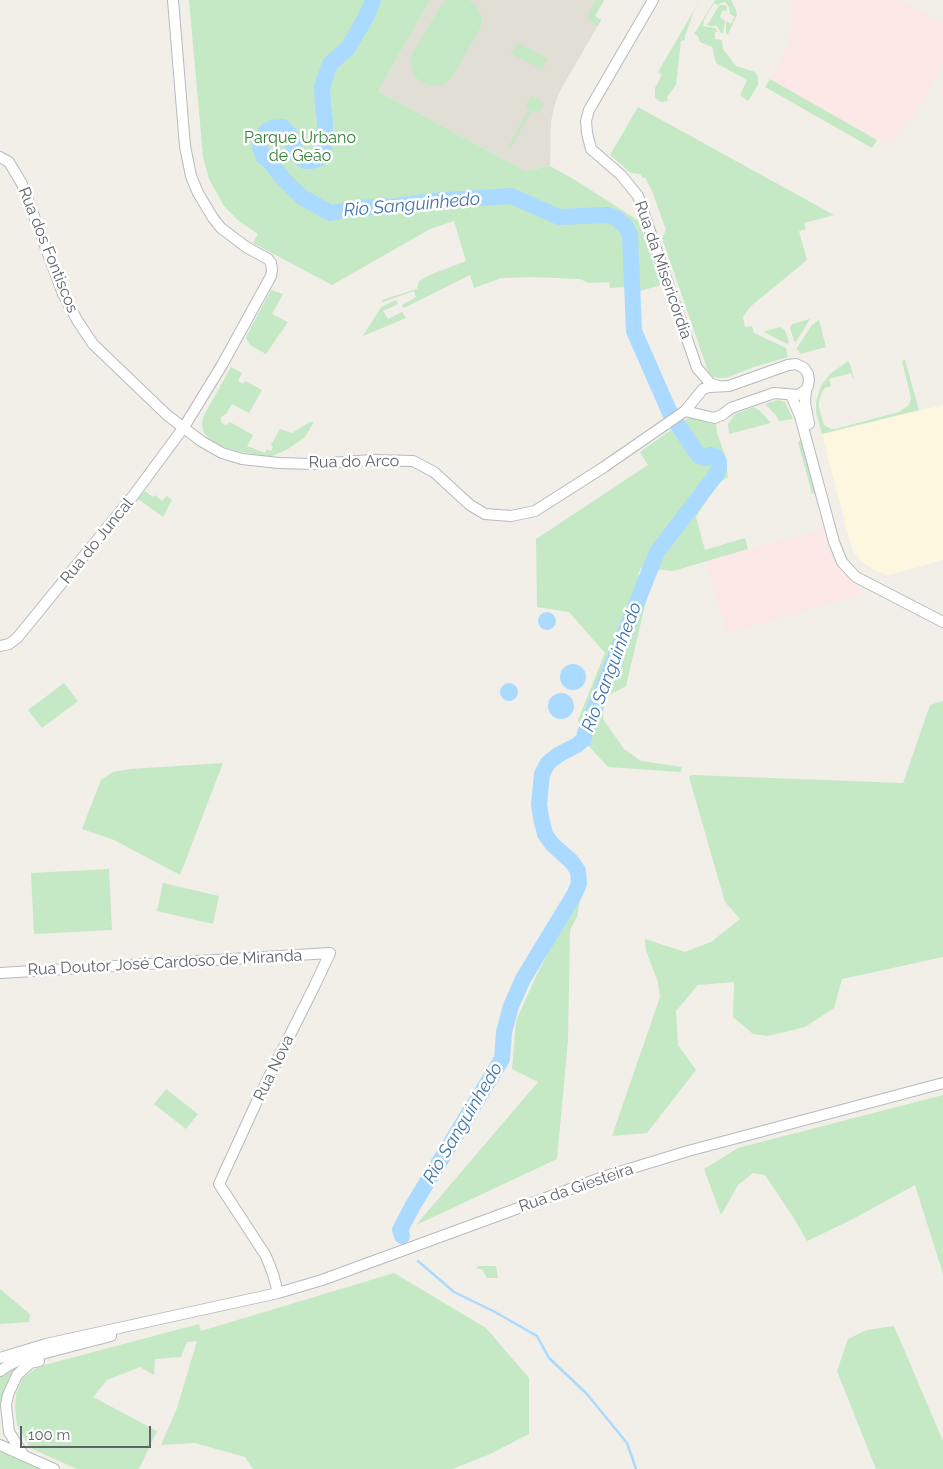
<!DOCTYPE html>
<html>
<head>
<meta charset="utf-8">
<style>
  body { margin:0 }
  #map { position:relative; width:943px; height:1469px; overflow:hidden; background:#f1efe8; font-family:Raleway,sans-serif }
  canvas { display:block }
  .scale { position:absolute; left:20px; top:1426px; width:131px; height:22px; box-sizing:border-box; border:2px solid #5f6368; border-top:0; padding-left:6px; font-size:15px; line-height:18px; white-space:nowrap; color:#5f6368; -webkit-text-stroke:4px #fff; paint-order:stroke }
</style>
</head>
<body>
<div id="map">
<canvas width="943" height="1469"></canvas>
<div class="scale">100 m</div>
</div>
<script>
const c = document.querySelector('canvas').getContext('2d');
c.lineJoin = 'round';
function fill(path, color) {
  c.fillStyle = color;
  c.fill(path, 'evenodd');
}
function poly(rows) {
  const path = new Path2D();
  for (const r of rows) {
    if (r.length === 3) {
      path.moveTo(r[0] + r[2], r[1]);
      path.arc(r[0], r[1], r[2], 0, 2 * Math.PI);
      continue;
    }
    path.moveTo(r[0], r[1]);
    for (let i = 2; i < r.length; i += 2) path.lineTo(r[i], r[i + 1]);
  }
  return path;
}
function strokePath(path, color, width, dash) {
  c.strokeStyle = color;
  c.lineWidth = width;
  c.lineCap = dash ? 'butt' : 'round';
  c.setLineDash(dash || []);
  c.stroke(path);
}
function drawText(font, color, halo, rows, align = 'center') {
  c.font = font + ' Raleway,sans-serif';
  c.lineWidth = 5;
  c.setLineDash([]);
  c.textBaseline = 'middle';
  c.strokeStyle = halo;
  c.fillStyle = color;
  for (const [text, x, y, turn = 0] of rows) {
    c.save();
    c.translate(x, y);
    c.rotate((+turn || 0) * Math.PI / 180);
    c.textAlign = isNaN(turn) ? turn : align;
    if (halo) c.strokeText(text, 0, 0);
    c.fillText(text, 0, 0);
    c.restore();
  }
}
const commercial = poly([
  [943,405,943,560,889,575,878,572,861,561,854,553,850,542,822,434]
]);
const education = poly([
  [430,0,604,0,595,16,601,20,559,93,554,107,551,122,550,166,525,171,378,91]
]);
const medical = poly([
  [792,0,901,0,943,24,943,64,936,78,934,79,915,115,907,122,902,131,900,130,889,147,770,79,791,40,790,39,794,12,793,12],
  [826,528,834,556,843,571,859,586,859,594,855,597,727,633,706,561]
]);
const green = poly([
  [189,0,430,0,378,91,525,171,550,166,575,180,639,221,661,285,637,292,627,287,610,288,609,282,589,283,580,279,534,277,501,278,474,288,470,275,404,308,402,305,416,297,414,291,383,302,382,300,417,289,419,281,432,274,466,261,454,221,430,229,332,285,253,243,258,234,239,221,224,206,209,179,203,157],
  [448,0,468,0,476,5,481,15,481,26,453,76,448,81,442,84,436,86,429,85,420,81,413,73,410,61,412,54,442,4],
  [596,0,604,0,595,16,601,20,598,26,589,21,587,16],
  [700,0,693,13,685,36,685,40,681,41,676,85,667,97,668,101,662,102,659,101,655,97,655,88,662,75,658,72],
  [715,0,731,0,736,10,737,15,728,34,726,34,726,21,731,24,735,17,730,14,729,7,727,4,724,2,717,5,714,3,704,20,703,26,715,28,718,32,715,32,715,39,722,40,723,49,736,66,755,72,758,77,758,85,748,101,740,95,747,80,716,63,712,47,700,42,698,36,694,34],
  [719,5,725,5,727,7,726,12,723,10,720,17,725,21,723,33,721,33,717,26,709,26,706,24,709,23],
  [518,42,548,59,542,69,511,54],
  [770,79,877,140,872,148,765,87],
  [531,96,544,103,538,113,532,110,510,149,508,148,529,109,526,106],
  [638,107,834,215,804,223,806,229,799,231,807,260,751,306,743,317,745,327,752,326,754,333,786,348,788,357,754,367,726,378,719,378,712,376,708,371,662,238,666,230,652,191,645,177,643,178,640,174,631,173,610,155],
  [271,290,283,294,272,314,288,322,266,354,250,345,246,338,247,335],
  [396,300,398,304,383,311,388,319,402,312,406,318,363,336,381,307],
  [810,319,796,342,794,341,790,328,792,324],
  [819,320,826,347,800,354,799,350,797,351,797,348,811,326],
  [780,327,785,330,789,342,787,344,764,332,765,331],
  [905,360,919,410,822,434,816,412,816,402,821,386,830,374,848,361,850,364,854,379,853,379,851,373,829,379,831,386,825,388,822,392,819,402,819,407,824,425,831,429,835,429,899,412,909,405,911,398,902,361],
  [231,367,242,373,238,381,243,384,245,381,262,390,249,413,232,404,226,414,221,417,221,422,223,424,226,425,230,422,253,435,247,446,265,453,267,449,271,451,273,447,271,445,280,429,292,433,310,422,314,422,305,437,288,449,270,457,237,451,222,446,210,439,204,433,202,425,203,417],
  [778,400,785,402,793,419,779,421,776,415,765,404],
  [754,407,760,411,771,423,729,434,728,424,735,414],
  [689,417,698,419,711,424,716,424,717,433,725,455,728,477,719,483,714,489,696,517,705,550,745,538,748,549,673,571,641,568,638,575,649,579,650,584,626,686,604,698,603,719,624,749,641,761,682,767,681,772,608,767,586,743,578,720,605,653,569,612,537,607,536,539,648,465,640,452],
  [802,441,815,493,812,494,798,442],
  [145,491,153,497,155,495,162,501,167,496,172,500,163,517,138,499],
  [64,683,78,701,42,728,28,710],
  [943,701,943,957,842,979,834,1008,805,1027,768,1036,753,1034,733,1017,734,982,698,985,676,1011,678,1045,696,1070,647,1133,612,1136,660,997,658,982,646,951,645,939,685,952,711,942,740,919,725,902,689,777,692,775,903,783,930,705],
  [223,763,180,875,114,840,82,829,101,780,113,772,130,769],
  [109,869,112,930,34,934,31,873],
  [163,883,219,896,213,924,157,911],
  [582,889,577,917,570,930,568,1040,557,1159,416,1225,538,1082,512,1069,516,1021,537,974],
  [166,1089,198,1114,186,1129,154,1104],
  [943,1095,943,1274,915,1185,849,1221,807,1241,793,1217,765,1175,753,1173,738,1185,721,1215,704,1169,738,1148],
  [478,1266,496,1266,498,1278,487,1278,482,1269,477,1269],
  [394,1273,486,1328,529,1378,529,1434,488,1455,452,1469,253,1469,245,1457,195,1443,161,1445,177,1408,197,1341,187,1342,181,1357,155,1359,154,1375,140,1367,107,1380,93,1397,157,1431,139,1469,77,1469,30,1448,17,1425,15,1407,16,1394,23,1378,37,1367,199,1324,201,1331],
  [0,1289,30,1314,29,1322,0,1324],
  [894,1326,943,1441,943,1469,876,1469,837,1371,848,1339,867,1330],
  [15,1367,9,1377,4,1389,0,1406,0,1416,0,1377],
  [0,1451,43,1469,0,1469]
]);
const water = poly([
  [547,621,9],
  [573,677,13],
  [509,692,9],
  [561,706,13]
]);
const stream = poly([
  [418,1261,454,1292,495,1312,537,1336,549,1358,586,1393,627,1443,636,1469]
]);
const river = poly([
  [373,0,366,17,348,48,330,64,322,87,323,106,325,121,325,142,323,152,318,159,312,161,305,161,296,154,289,134,283,127,272,128,267,131,261,139,260,147,263,156,271,163,284,180,302,197,330,213,357,208,397,206,429,201,511,196,559,217,608,215,616,218,626,227,630,235,634,331,670,413],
  [402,1236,400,1230,412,1207,502,1059,504,1032,511,1006,523,979,574,895,579,884,578,871,572,862,552,844,545,834,541,818,539,804,542,774,548,763,558,755,577,745,584,739,585,733,657,552,716,475,719,468,719,461,715,456,710,455,706,458,699,456,678,425]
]);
const secondary = poly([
  [653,0,589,110,586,121,587,133,591,149,621,175,638,196,697,368,710,383,718,386],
  [0,157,9,162,22,184,63,294,77,320,93,344,167,415,201,441,222,453,242,459,279,463,313,464,372,460,413,461,434,472,470,505,485,514,511,516,535,511,604,467,685,411,703,389,709,387,729,386,788,365,796,364,804,368,808,374,809,380,808,386,806,390,798,395,774,393,731,408,722,415,714,418,685,411],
  [806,390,805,403,809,424],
  [791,395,800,416,834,542,842,562,856,577,943,622],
  [0,646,9,644,17,638,133,496,184,427,222,365,271,276,272,270,271,263,268,259,246,247,221,228,213,218,198,193,191,176,185,146,173,0],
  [0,973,330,953,314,987,258,1099,219,1184,266,1256,273,1274,278,1293],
  [0,1358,46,1344,278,1293,322,1280,606,1176,688,1151,943,1083],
  [0,1371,9,1365,22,1359,111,1336],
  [0,1445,54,1469],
  [24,1456,9,1432,6,1405,8,1395,17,1375,30,1363,39,1361]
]);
const parkNames = [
  ["Parque Urbano",300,138],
  ["de Geão",300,156]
];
const streetNames = [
  ["Rua dos Fontiscos",48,250,68],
  ["Rua da Misericórdia",663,270,71],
  ["Rua do Arco",354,462,-1],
  ["Rua do Juncal",97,541,-51],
  ["Rua Doutor José Cardoso de Miranda",165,963,-3],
  ["Rua Nova",274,1068,-64],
  ["Rua da Giesteira",576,1188,-19]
];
const waterNames = [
  ["Rio Sanguinhedo",412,205,-5],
  ["Rio Sanguinhedo",612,667,-69],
  ["Rio Sanguinhedo",463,1123,-59]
];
fill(commercial, '#fef7e0');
fill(education, '#e1ded6');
fill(medical, '#fce8e6');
fill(green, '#c5e8c5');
fill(water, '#aadaff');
strokePath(stream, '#aadaff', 2.5);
strokePath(river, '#aadaff', 16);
strokePath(secondary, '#b6babf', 12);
strokePath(secondary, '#fff', 10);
drawText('16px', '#348238', '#fff', parkNames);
drawText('16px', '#5f6368', '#fff', streetNames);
drawText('italic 18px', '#4174aa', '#fff', waterNames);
</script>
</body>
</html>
